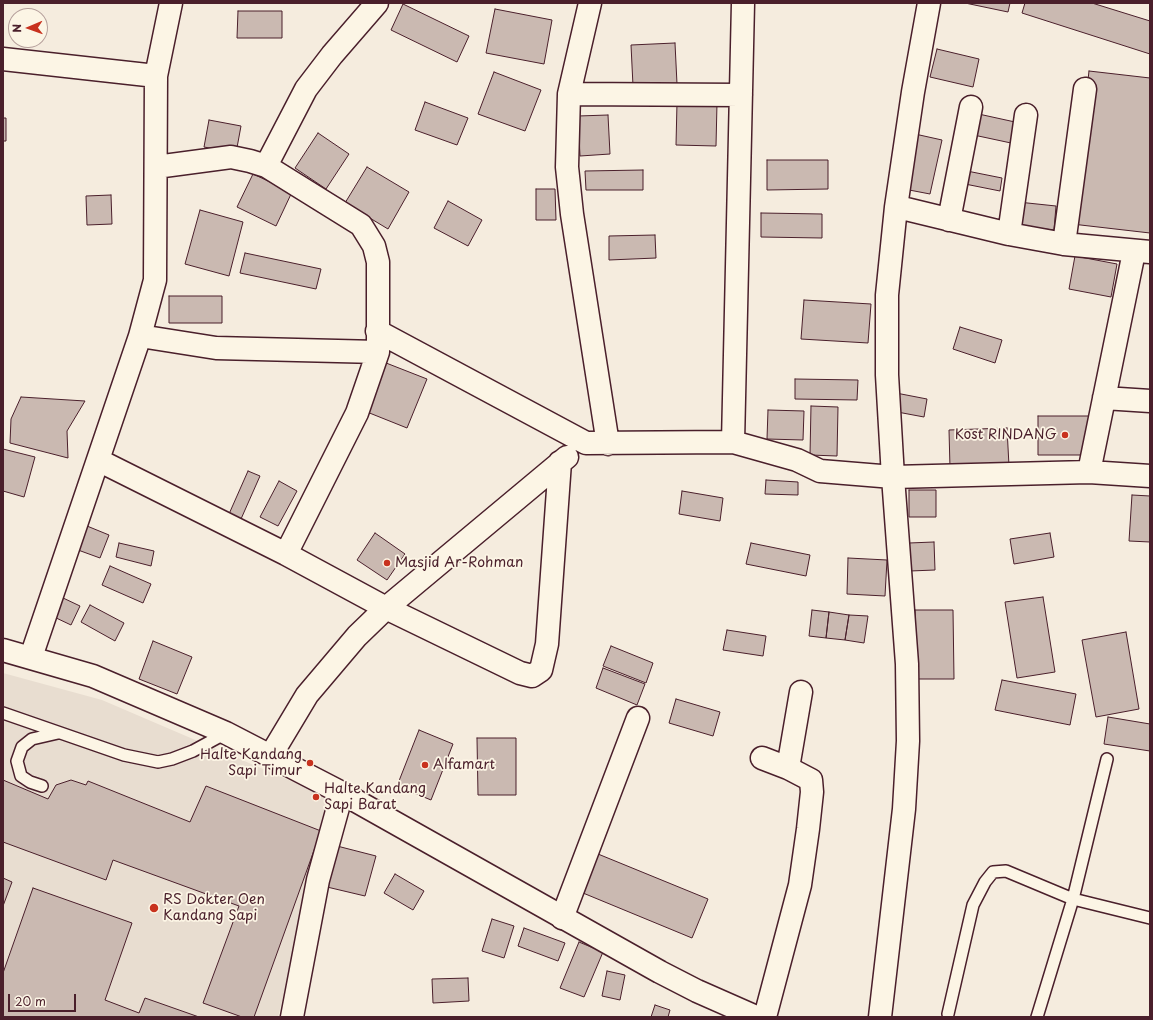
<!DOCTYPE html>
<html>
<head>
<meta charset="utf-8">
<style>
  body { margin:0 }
  #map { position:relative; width:1153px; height:1020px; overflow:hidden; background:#f5ecde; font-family:"Playpen Sans",sans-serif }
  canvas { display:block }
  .frame { position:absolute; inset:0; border:4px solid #4a1f2b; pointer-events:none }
  .north { position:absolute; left:8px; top:8px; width:40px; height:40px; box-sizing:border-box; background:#fcf5e5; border:1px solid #b59f9b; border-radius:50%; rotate:268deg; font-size:11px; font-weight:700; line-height:16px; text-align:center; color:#4a1f2b }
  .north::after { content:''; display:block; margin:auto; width:14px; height:18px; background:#c8321e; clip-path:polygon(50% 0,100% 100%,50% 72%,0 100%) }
  .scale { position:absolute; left:8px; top:994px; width:68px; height:18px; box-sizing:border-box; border:2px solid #4a1f2b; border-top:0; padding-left:5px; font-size:12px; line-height:14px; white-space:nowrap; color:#4a1f2b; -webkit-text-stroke:3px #fcf5e5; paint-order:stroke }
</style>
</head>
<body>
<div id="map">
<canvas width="1153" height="1020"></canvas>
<div class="frame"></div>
<div class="north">N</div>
<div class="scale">20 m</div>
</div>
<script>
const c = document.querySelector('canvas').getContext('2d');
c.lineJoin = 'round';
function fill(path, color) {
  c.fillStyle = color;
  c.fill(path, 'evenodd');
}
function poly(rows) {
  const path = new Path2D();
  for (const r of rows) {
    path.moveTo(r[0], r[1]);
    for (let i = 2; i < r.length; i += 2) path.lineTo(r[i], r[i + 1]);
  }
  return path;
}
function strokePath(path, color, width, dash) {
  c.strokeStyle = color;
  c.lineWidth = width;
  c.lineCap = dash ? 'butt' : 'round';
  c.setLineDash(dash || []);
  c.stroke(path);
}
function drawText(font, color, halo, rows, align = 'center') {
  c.font = font + ' "Playpen Sans",sans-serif';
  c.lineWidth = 3.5;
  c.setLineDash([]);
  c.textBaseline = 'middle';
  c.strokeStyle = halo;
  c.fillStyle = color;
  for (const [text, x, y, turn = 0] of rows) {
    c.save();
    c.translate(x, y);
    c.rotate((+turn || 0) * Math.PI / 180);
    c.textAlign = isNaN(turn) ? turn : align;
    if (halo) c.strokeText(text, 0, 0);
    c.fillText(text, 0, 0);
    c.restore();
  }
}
const built = poly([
  [3,673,102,700,333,799,278,1017,3,1017]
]);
const building = poly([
  [965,3,1010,3,1008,12,965,3],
  [1025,3,1092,3,1150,21,1150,54,1022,13,1025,3],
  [403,4,469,36,457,62,391,30,403,4],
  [495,9,552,20,544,64,486,53,495,9],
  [238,11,282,11,282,38,237,38,238,11],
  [675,43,677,84,633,86,631,45,675,43],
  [937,49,979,59,973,87,930,77,937,49],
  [1089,71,1150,78,1150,233,1072,224,1089,71],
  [494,72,541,90,525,131,478,114,494,72],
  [425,102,468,118,457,145,415,130,425,102],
  [677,103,717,103,716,146,676,145,677,103],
  [974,113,1015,122,1011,143,969,134,974,113],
  [608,115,610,154,580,156,578,116,608,115],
  [3,118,6,118,6,141,3,141,3,118],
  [209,120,241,126,236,153,204,147,209,120],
  [318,133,349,154,326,189,295,168,318,133],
  [915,134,942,140,930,194,904,189,915,134],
  [767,160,828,160,828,189,767,190,767,160],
  [367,167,409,192,388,229,345,203,367,167],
  [643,170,643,190,586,190,585,171,643,170],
  [967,171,1002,178,1000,191,965,184,967,171],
  [253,174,292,192,276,226,237,207,253,174],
  [536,189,555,189,556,220,536,220,536,189],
  [111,195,112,224,87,225,86,196,111,195],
  [448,201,482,220,468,246,434,228,448,201],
  [1018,202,1056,206,1054,230,1016,226,1018,202],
  [200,210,243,222,229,276,185,264,200,210],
  [761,213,822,214,822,238,761,237,761,213],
  [655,235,656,258,609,260,609,236,655,235],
  [245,253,321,269,316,289,240,273,245,253],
  [1075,256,1117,264,1111,297,1069,289,1075,256],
  [169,296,222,296,222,323,169,323,169,296],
  [804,300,871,304,868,343,801,339,804,300],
  [960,327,1002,340,995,363,953,349,960,327],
  [381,361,427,379,407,428,362,410,381,361],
  [795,379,858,380,857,400,795,399,795,379],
  [896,393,927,399,924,417,892,411,896,393],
  [21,397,85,401,67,431,68,458,10,443,11,419,21,397],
  [811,406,838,407,837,456,810,455,811,406],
  [768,410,804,411,803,440,767,439,768,410],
  [1038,416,1091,416,1092,455,1038,455,1038,416],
  [1007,428,1009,466,950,468,949,430,1007,428],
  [3,449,35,457,24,497,3,491,3,449],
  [248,471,260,476,241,519,229,514,248,471],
  [766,480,798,482,798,495,765,494,766,480],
  [279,481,297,491,278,526,260,517,279,481],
  [909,490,936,490,936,517,909,517,909,490],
  [682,491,723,498,720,521,679,514,682,491],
  [1132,495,1150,496,1150,542,1129,541,1132,495],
  [87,526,109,535,100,558,78,550,87,526],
  [375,533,405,554,387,580,357,560,375,533],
  [1050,533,1054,557,1014,564,1010,539,1050,533],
  [934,542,935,570,910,571,909,543,934,542],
  [119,543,154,551,151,566,116,557,119,543],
  [751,543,810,555,806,576,746,564,751,543],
  [848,558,887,560,885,596,847,594,848,558],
  [110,566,151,584,143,603,102,585,110,566],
  [61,597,80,606,71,625,52,616,61,597],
  [1043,597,1055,672,1017,678,1005,602,1043,597],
  [90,605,124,623,115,641,81,622,90,605],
  [812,610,829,612,826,638,809,636,812,610],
  [915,610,953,610,954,679,917,679,915,610],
  [829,612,849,615,845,640,826,638,829,612],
  [849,615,868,616,864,643,845,640,849,615],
  [727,630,766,636,763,656,723,650,727,630],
  [1126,632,1139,709,1096,717,1082,640,1126,632],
  [153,641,192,657,177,694,139,679,153,641],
  [611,646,653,663,646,683,603,666,611,646],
  [603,668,645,684,637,705,596,688,603,668],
  [1002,680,1076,694,1070,725,995,710,1002,680],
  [676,699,720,712,713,736,669,723,676,699],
  [1108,717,1150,724,1150,751,1104,744,1108,717],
  [419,730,453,744,431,800,397,786,419,730],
  [477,738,516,738,516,795,478,795,477,738],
  [3,780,48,799,56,785,71,780,86,785,88,781,190,822,206,786,321,831,254,1017,242,1017,203,1003,239,906,113,860,106,880,3,842,3,780],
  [337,846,376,856,365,896,327,887,337,846],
  [598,854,708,899,692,938,583,893,598,854],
  [395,874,424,891,413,910,384,893,395,874],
  [3,878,12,882,3,906,3,878],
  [33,888,132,923,105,1000,139,1013,145,998,199,1017,3,1017,3,973,33,888],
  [492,919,514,926,504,958,482,951,492,919],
  [524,928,565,943,558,961,518,946,524,928],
  [579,942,603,952,584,997,560,988,579,942],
  [607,971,625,975,620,1000,602,996,607,971],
  [468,978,469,1001,433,1003,432,979,468,978],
  [655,1005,670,1010,668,1017,651,1017,655,1005]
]);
const lane = poly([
  [3,713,124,755,158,762,172,759,193,751,226,733],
  [42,786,30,782,21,776,17,761,22,747,32,739,58,733],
  [948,1014,973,905,985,882,993,872,1006,871,1073,899,1150,918],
  [1037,1017,1073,899,1107,759]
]);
const street = poly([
  [590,3,569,94,567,167,572,214,608,444],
  [3,59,156,76],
  [569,94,741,95],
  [266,166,306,89,332,55,377,3],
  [156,167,231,157,250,161,266,166,361,225,374,246,378,262,378,352,357,413,286,554],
  [906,209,1009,234,1064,244,1150,252],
  [949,220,971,107],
  [1009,234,1026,115],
  [1064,244,1085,89],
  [377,331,586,443,733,442,797,460,820,471,893,477,1089,472,1150,476],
  [140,336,216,348,378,352],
  [1104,398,1150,401],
  [733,442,743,3],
  [98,460,286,554,386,608,520,673,532,676,541,670,547,644,560,462],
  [1089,472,1134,252],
  [31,657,140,336,155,280,156,76,171,3],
  [271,755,307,695,357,636,386,608,567,457],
  [762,758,788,768],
  [562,918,638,718],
  [292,1017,318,880,342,793],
  [765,1017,800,885,808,829,812,792,811,780,788,768,801,692],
  [880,1017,904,809,908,741,907,664,893,477,887,375,887,295,896,207,913,92,929,3]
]);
const secondary = poly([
  [3,650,93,676,226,733,342,793,660,972,697,991,756,1017]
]);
const markers = [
  [1065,435,4,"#c8321e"],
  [387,563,4,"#c8321e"],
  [310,763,4,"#c8321e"],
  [425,765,4,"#c8321e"],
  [316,797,4,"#c8321e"],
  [154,908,5,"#c8321e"]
];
const poiNames = [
  ["Kost RINDANG",1057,435,"right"],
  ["Masjid Ar-Rohman",395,563],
  ["Halte Kandang",302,755,"right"],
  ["Sapi Timur",302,771,"right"],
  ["Alfamart",433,765],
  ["Halte Kandang",324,789],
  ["Sapi Barat",324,805],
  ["RS Dokter Oen",163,900],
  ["Kandang Sapi",163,916]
];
fill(built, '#e8ddd0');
fill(building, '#cab9b1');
strokePath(building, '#4a1f2b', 1);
strokePath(lane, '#4a1f2b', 14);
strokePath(street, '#4a1f2b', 25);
strokePath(secondary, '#4a1f2b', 25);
strokePath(lane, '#fcf5e5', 11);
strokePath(street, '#fcf5e5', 22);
strokePath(secondary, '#fcf5e5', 22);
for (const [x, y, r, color] of markers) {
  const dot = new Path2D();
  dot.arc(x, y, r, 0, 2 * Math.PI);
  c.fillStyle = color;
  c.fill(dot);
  strokePath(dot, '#fcf5e5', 1.5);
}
drawText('14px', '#4a1f2b', '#fcf5e5', poiNames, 'left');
</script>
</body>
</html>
